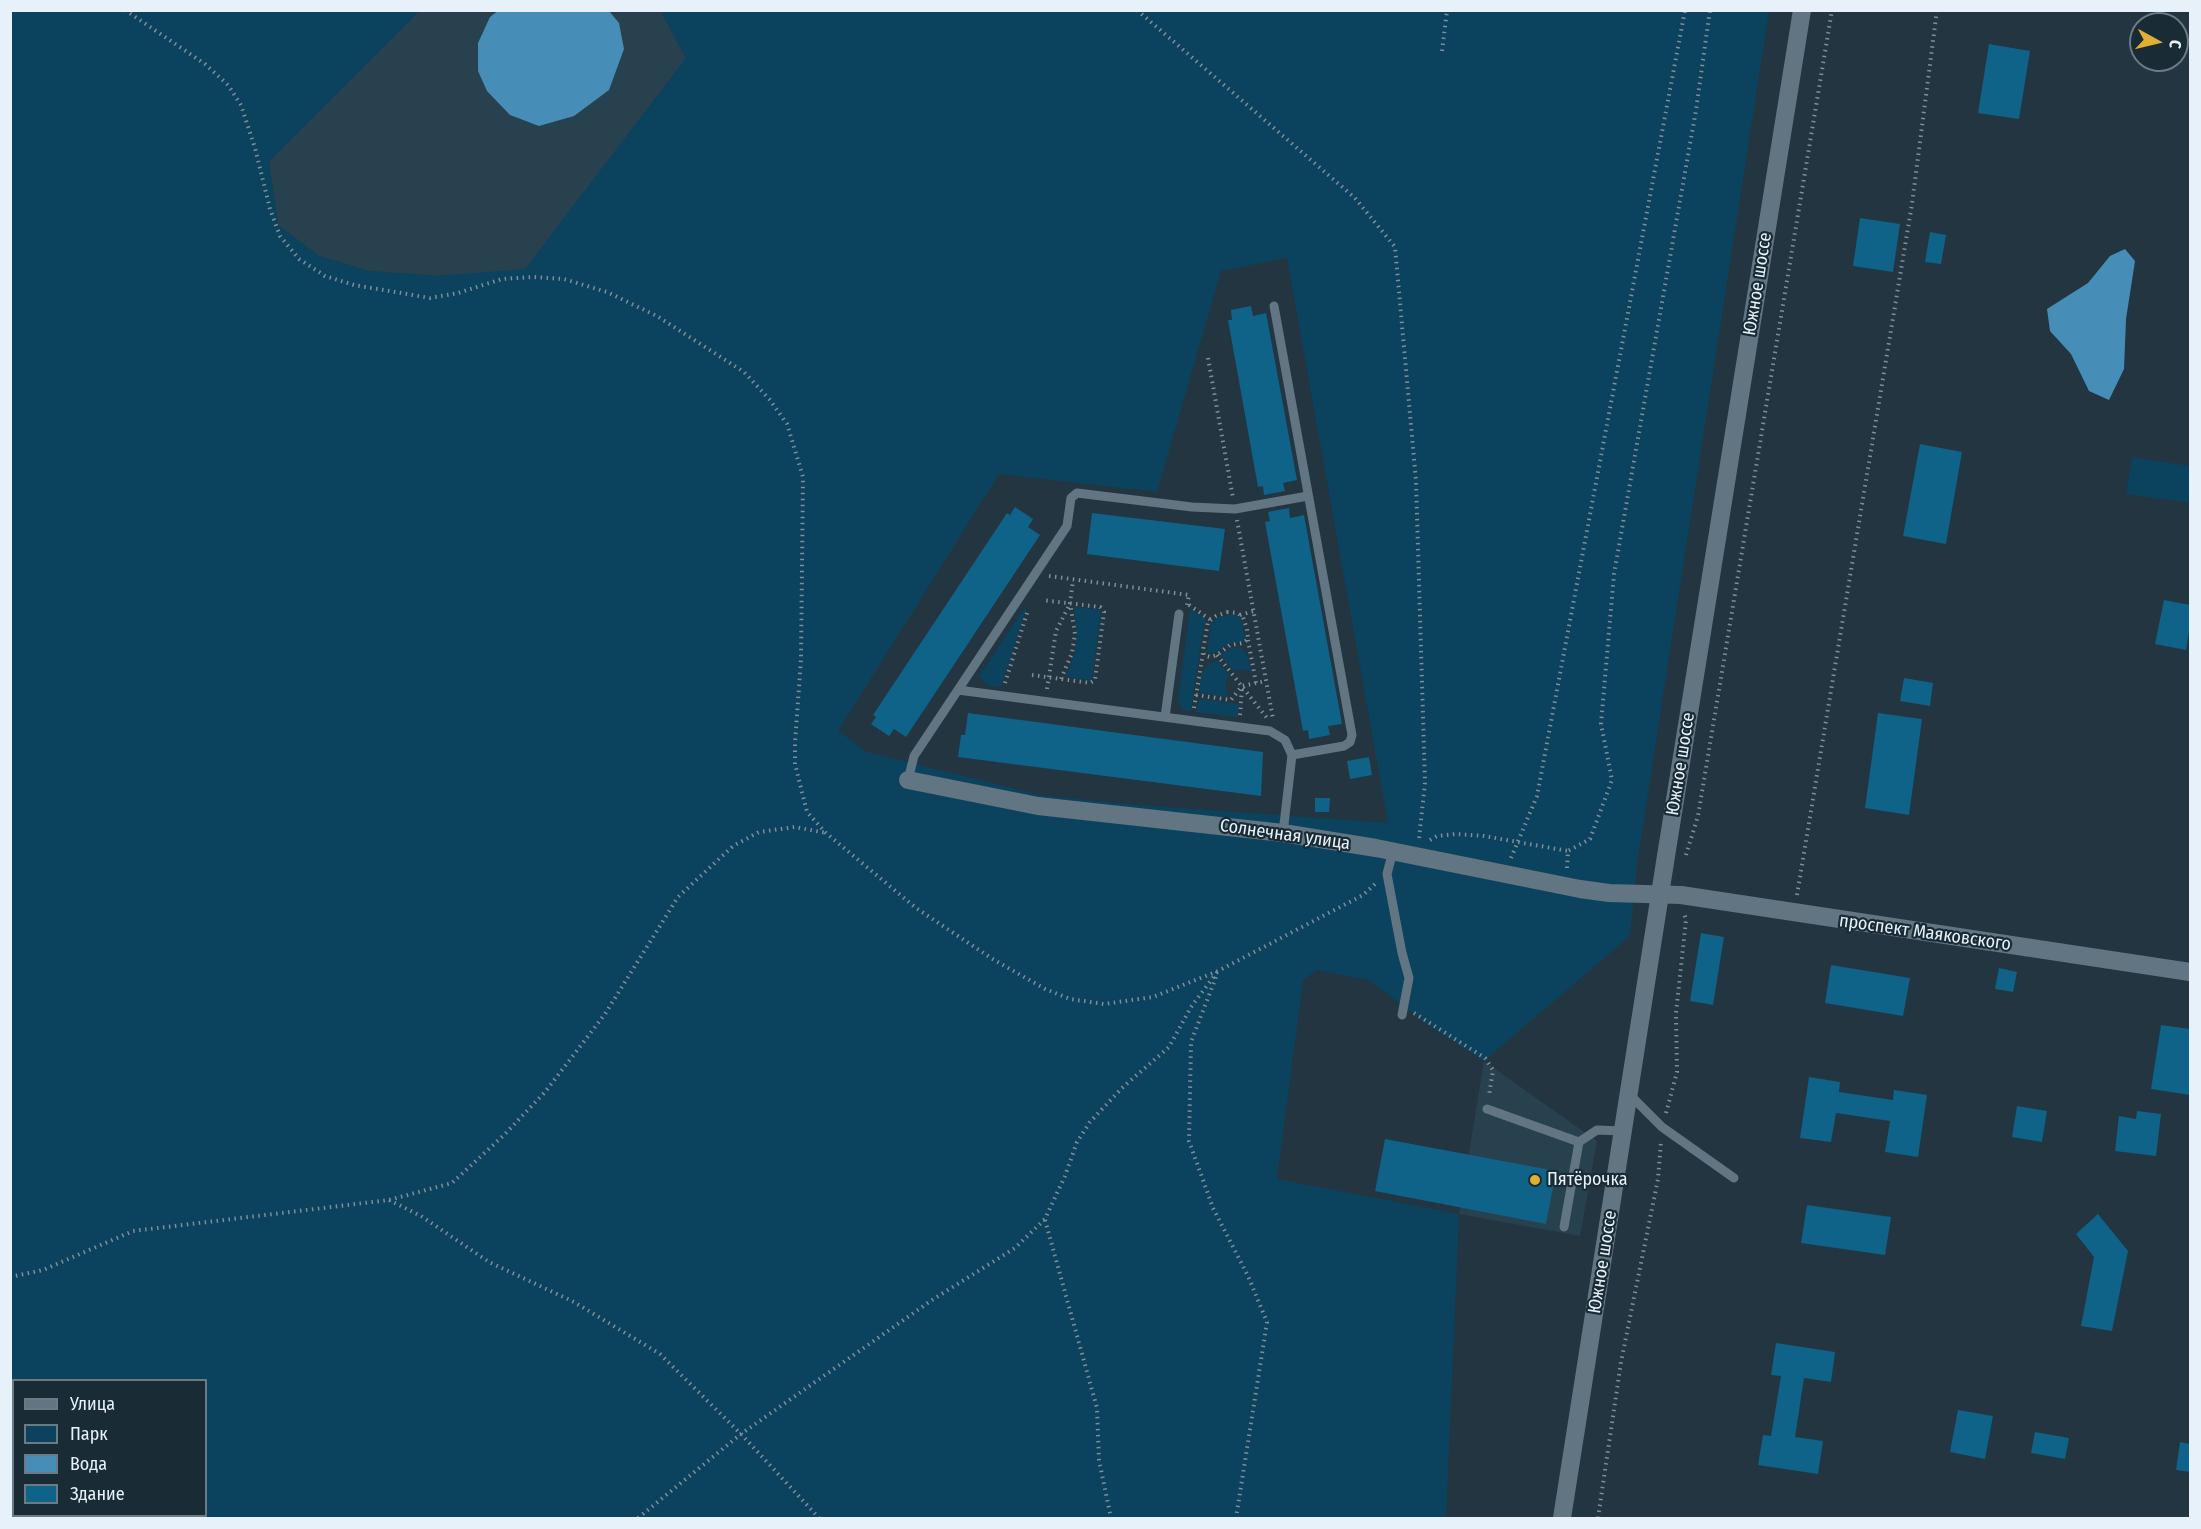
<!DOCTYPE html>
<html>
<head>
<meta charset="utf-8">
<style>
  body { margin:0 }
  #map { position:relative; width:2201px; height:1529px; overflow:hidden; background:#233540; font-family:"Fira Sans Condensed",sans-serif }
  canvas { display:block }
  .frame { position:absolute; inset:0; border:12px solid #e6f1f9; pointer-events:none }
  .legend { position:absolute; left:12px; top:1379px; width:195px; height:138px; box-sizing:border-box; background:#192b35; border:2px solid #6b7a83; margin:0; padding:8px 10px; list-style:none; font-size:18px; color:#e6f1f9 }
  .legend li { display:flex; align-items:center; gap:12px; height:30px }
  .legend b { width:30px; border:2px solid #6b7a83 }
  .north { position:absolute; left:2129px; top:12px; width:60px; height:60px; box-sizing:border-box; background:#192b35; border:2px solid #6b7a83; border-radius:50%; rotate:98deg; font-size:16px; font-weight:700; line-height:24px; text-align:center; color:#e6f1f9 }
  .north::after { content:''; display:block; margin:auto; width:21px; height:27px; background:#e1af34; clip-path:polygon(50% 0,100% 100%,50% 72%,0 100%) }
</style>
</head>
<body>
<div id="map">
<canvas width="2201" height="1529"></canvas>
<div class="frame"></div>
<ul class="legend">
<li><b style="height:8px;background:#627582"></b>Улица</li>
<li><b style="height:16px;background:#0b435e"></b>Парк</li>
<li><b style="height:16px;background:#468eb7"></b>Вода</li>
<li><b style="height:16px;background:#0f6288"></b>Здание</li>
</ul>
<div class="north">С</div>
</div>
<script>
const c = document.querySelector('canvas').getContext('2d');
c.lineJoin = 'round';
function fill(path, color) {
  c.fillStyle = color;
  c.fill(path, 'evenodd');
}
function poly(rows) {
  const path = new Path2D();
  for (const r of rows) {
    path.moveTo(r[0], r[1]);
    for (let i = 2; i < r.length; i += 2) path.lineTo(r[i], r[i + 1]);
  }
  return path;
}
function strokePath(path, color, width, dash) {
  c.strokeStyle = color;
  c.lineWidth = width;
  c.lineCap = dash ? 'butt' : 'round';
  c.setLineDash(dash || []);
  c.stroke(path);
}
function drawText(font, color, halo, rows, align = 'center') {
  c.font = font + ' "Fira Sans Condensed",sans-serif';
  c.lineWidth = 4.5;
  c.setLineDash([]);
  c.textBaseline = 'middle';
  c.strokeStyle = halo;
  c.fillStyle = color;
  for (const [text, x, y, turn = 0] of rows) {
    c.save();
    c.translate(x, y);
    c.rotate((+turn || 0) * Math.PI / 180);
    c.textAlign = isNaN(turn) ? turn : align;
    if (halo) c.strokeText(text, 0, 0);
    c.fillText(text, 0, 0);
    c.restore();
  }
}
const built = poly([
  [419,11,661,11,686,58,525,270,438,276,369,271,319,256,278,225,269,161],
  [1484,1061,1597,1141,1580,1236,1459,1214]
]);
const green = poly([
  [10,11,419,11,269,161,278,225,319,256,369,271,438,276,525,269,686,58,661,11,1769,11,1637,864,1630,936,1484,1061,1427,1024,1369,980,1317,970,1303,980,1277,1179,1459,1214,1446,1518,11,1518],
  [1287,258,1388,823,1137,805,1039,795,867,752,838,731,999,474,1157,492,1221,271],
  [14,1380,206,1380,206,1516,14,1516],
  [2132,457,2190,466,2190,503,2126,494],
  [1028,603,1001,687,988,686,979,676],
  [1074,607,1099,610,1101,612,1092,678,1090,680,1066,677,1075,653,1077,634],
  [1190,609,1207,619,1203,629,1191,711,1183,710,1178,702],
  [1227,615,1236,615,1241,619,1245,638,1242,641,1229,643,1215,653,1207,653,1211,624,1217,618],
  [1240,647,1247,653,1251,672,1244,669,1234,671,1221,655,1231,648],
  [1218,661,1229,675,1225,684,1228,697,1202,693,1199,690,1202,672,1211,663],
  [1203,699,1239,704,1237,717,1196,712,1199,701]
]);
const water = poly([
  [499,10,609,11,619,23,624,49,609,90,574,116,539,126,510,115,487,91,478,71,478,43,490,17],
  [2125,249,2135,261,2126,319,2124,369,2109,400,2089,391,2071,354,2050,331,2047,309,2088,283,2110,256]
]);
const building = poly([
  [1989,44,2030,51,2019,119,1978,113],
  [1860,218,1900,224,1893,272,1853,266],
  [1930,232,1946,235,1941,264,1925,262],
  [1251,306,1253,316,1266,313,1297,480,1283,483,1285,491,1264,495,1263,486,1258,487,1228,320,1232,320,1231,310],
  [1920,444,1962,452,1946,544,1903,536],
  [1015,507,1033,519,1028,527,1040,535,906,737,894,729,889,736,871,724,876,717,873,715,1007,513,1010,515],
  [1289,508,1290,518,1304,515,1342,724,1328,726,1330,735,1309,739,1308,730,1303,731,1265,522,1270,521,1268,512],
  [1092,513,1225,529,1219,571,1087,554],
  [2164,600,2190,605,2190,625,2186,650,2155,644],
  [1904,678,1933,683,1930,706,1900,701],
  [968,713,1263,752,1261,796,958,757,961,735,965,735],
  [1878,713,1922,719,1909,815,1865,808],
  [1369,757,1372,775,1350,779,1347,761],
  [1315,798,1330,798,1329,812,1315,812],
  [1701,933,1724,937,1713,1005,1690,1001],
  [1831,965,1910,978,1903,1016,1825,1003],
  [1999,968,2017,972,2013,992,1995,989],
  [2161,1025,2190,1029,2190,1095,2151,1089],
  [1809,1077,1840,1082,1839,1092,1893,1100,1894,1090,1927,1095,1918,1157,1885,1152,1890,1121,1836,1113,1831,1142,1800,1138],
  [2017,1106,2047,1111,2042,1142,2012,1137],
  [2137,1111,2161,1114,2156,1156,2115,1151,2119,1116,2136,1119],
  [1385,1139,1556,1171,1546,1224,1375,1191],
  [1807,1205,1891,1217,1885,1255,1801,1243],
  [2098,1214,2128,1251,2112,1331,2081,1326,2094,1257,2076,1234],
  [1776,1343,1835,1352,1831,1382,1804,1378,1795,1437,1823,1441,1818,1474,1758,1465,1763,1435,1771,1436,1781,1376,1771,1375],
  [1958,1410,1993,1416,1985,1459,1950,1452],
  [2035,1432,2069,1438,2065,1459,2031,1453],
  [2180,1442,2190,1444,2190,1472,2176,1470]
]);
const path = poly([
  [125,10,205,64,228,85,241,105,255,148,270,209,280,236,299,259,325,276,354,285,430,298,458,293,502,279,533,277,564,279,607,292,657,316,744,372,770,400,787,424,803,477,801,659,795,743,795,764,807,812,826,833,916,908,991,958,1045,989,1070,999,1104,1004,1153,997,1218,971,1363,895,1375,884],
  [1137,10,1355,198,1395,247,1416,481,1425,783,1419,839],
  [1442,51,1447,10],
  [1208,358,1233,498],
  [1237,520,1273,719],
  [1049,576,1189,595,1187,605],
  [1189,605,1211,620],
  [1227,612,1237,613,1243,617,1247,629,1248,639,1243,643,1230,645,1217,655,1210,657,1204,655,1203,650,1208,622,1216,616,1227,612],
  [1240,615,1254,611],
  [1248,640,1256,683],
  [1217,655,1267,718],
  [1032,675,1090,683,1095,680,1104,612,1100,607,1042,600],
  [1061,679,1072,653,1075,634,1070,603,1073,580],
  [1005,683,1027,613],
  [1047,689,1056,631,1070,604],
  [1196,695,1231,700,1242,686,1266,681],
  [1194,708,1203,653],
  [1240,715,1242,687],
  [1430,840,1437,836,1456,834,1484,836,1568,851],
  [1686,855,1698,816,1832,10],
  [1511,858,1537,796,1685,10],
  [1567,868,1568,851,1590,839,1612,780,1601,724,1614,574,1696,110,1710,10],
  [1797,895,1912,204,1937,10],
  [1216,977,1191,1042,1189,1141,1213,1208,1248,1276,1267,1322,1236,1518],
  [1414,1013,1485,1058,1493,1070,1489,1096],
  [1666,1113,1677,1072,1676,1013,1686,920,1684,913],
  [389,1200,421,1216,489,1262,574,1302,660,1354,741,1434,819,1518],
  [1045,1220,1097,1408,1099,1460,1111,1518],
  [10,1277,43,1270,133,1231,389,1200,452,1183,504,1135,545,1092,605,1014,678,897,733,846,759,832,795,827,826,833],
  [638,1518,741,1434,932,1300,1015,1248,1045,1219,1065,1176,1077,1142,1090,1122,1122,1088,1169,1047,1191,1007,1218,971],
  [1598,1518,1621,1362,1658,1179,1661,1141]
]);
const service = poly([
  [1274,306,1352,735,1350,742,1344,746,1292,755],
  [958,690,1270,731,1285,740,1292,755,1283,833],
  [1165,717,1179,614],
  [908,780,914,756,1067,526,1071,498,1077,493,1192,507,1235,509,1308,496],
  [1393,851,1387,874,1402,953,1409,978,1402,1015],
  [1629,1094,1662,1127,1734,1178],
  [1487,1109,1579,1142],
  [1564,1227,1579,1142,1597,1130,1623,1131]
]);
const minor = poly([
  [908,780,1038,806,1283,833,1376,848,1580,889,1609,893,1681,895,2190,972]
]);
const tertiary = poly([
  [1562,1518,1666,856,1802,10]
]);
const markers = [
  [1535,1180,6,"#e1af34"]
];
const streetNames = [
  ["Южное шоссе",1758,284,-81],
  ["Южное шоссе",1681,764,-81],
  ["Солнечная улица",1285,835,8],
  ["проспект Маяковского",1925,933,8],
  ["Южное шоссе",1603,1262,-81]
];
const poiNames = [
  ["Пятёрочка",1547,1180]
];
fill(built, '#28414e');
fill(green, '#0b435e');
fill(water, '#468eb7');
fill(building, '#0f6288');
strokePath(path, '#7f8e98', 4, [1.5, 4.5]);
strokePath(service, '#627582', 9);
strokePath(minor, '#627582', 18);
strokePath(tertiary, '#627582', 18);
for (const [x, y, r, color] of markers) {
  const dot = new Path2D();
  dot.arc(x, y, r, 0, 2 * Math.PI);
  c.fillStyle = color;
  c.fill(dot);
  strokePath(dot, '#192b35', 2);
}
drawText('18px', '#e6f1f9', '#192b35', streetNames);
drawText('18px', '#e6f1f9', '#192b35', poiNames, 'left');
</script>
</body>
</html>
